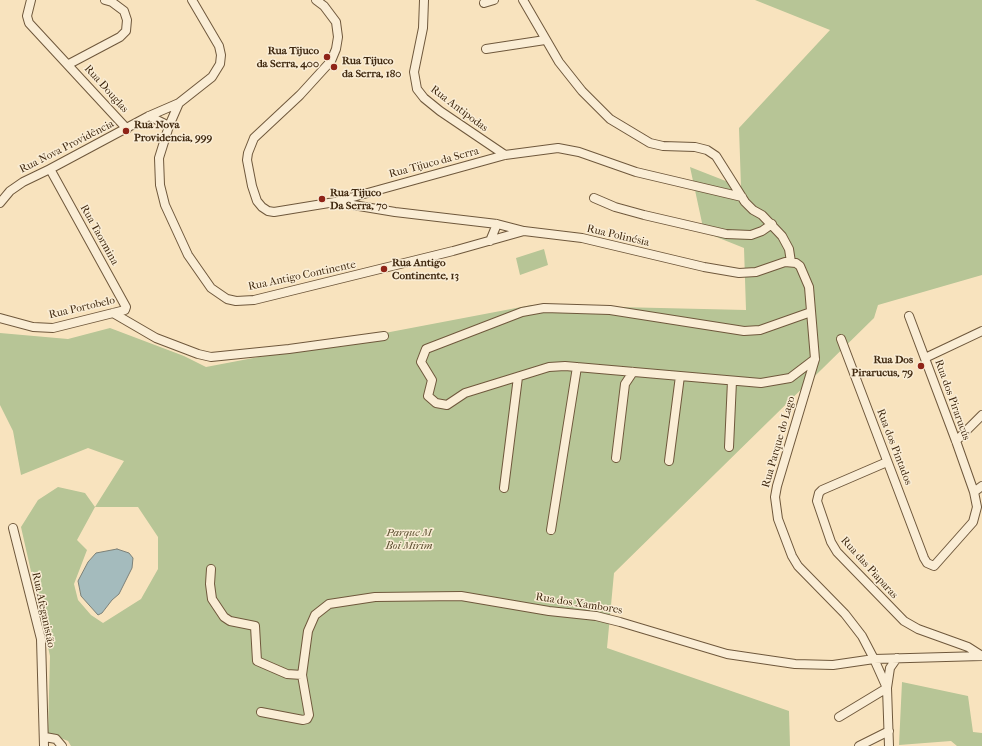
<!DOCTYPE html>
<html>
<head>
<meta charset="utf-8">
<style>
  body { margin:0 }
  canvas { display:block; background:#f8e3be }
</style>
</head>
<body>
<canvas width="982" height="746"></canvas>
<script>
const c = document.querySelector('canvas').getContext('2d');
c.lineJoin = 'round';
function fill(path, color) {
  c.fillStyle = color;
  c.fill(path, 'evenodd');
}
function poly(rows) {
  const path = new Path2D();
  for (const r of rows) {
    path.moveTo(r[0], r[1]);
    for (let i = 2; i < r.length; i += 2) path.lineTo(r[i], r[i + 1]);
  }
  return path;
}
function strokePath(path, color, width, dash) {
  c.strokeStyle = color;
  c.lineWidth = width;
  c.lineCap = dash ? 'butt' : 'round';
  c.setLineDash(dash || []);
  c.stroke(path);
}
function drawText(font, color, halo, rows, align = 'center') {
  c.font = font + ' "IM FELL French Canon",serif';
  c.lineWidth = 3;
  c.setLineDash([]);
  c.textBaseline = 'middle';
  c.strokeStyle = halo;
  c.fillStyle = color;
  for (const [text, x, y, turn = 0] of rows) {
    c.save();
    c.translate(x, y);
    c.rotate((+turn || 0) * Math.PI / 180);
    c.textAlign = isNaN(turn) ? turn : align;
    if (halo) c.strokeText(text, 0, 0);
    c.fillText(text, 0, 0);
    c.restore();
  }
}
const green = poly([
  [755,0,982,0,982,275,878,305,874,318,614,573,607,648,789,711,790,746,71,746,68,741,48,733,50,656,21,527,38,500,58,487,85,493,95,507,124,461,88,448,21,475,13,431,0,405,0,333,68,339,110,328,184,356,206,367,532,305,746,310,744,248,704,232,690,167,741,187,739,128,830,30],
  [95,507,138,507,158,537,158,569,141,599,103,623,91,615,78,600,74,584,87,550,77,540],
  [544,249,548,265,520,275,516,258],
  [902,682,968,696,973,732,982,733,982,746,957,746,951,741,899,745]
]);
const water = poly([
  [117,549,129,553,133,558,132,568,119,594,112,600,102,613,98,615,81,596,78,581,88,562,96,553,117,549]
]);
const minor = poly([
  [31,0,27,16,29,23,127,129],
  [316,0,324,6,336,22,338,37,336,49,331,61,300,95,254,138,248,153,247,160,252,186,257,201,262,207,268,211,274,212,335,202,505,155,558,148,579,152,636,172,742,197],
  [424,0,423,28,414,72,417,89,424,98,440,111,505,155],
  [523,0,559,62,582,91,610,119,650,143,663,146,695,147,707,150,716,156,745,202,753,210,762,215,782,236,789,249,791,262],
  [484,3,494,0],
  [486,49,545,40],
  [69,64,120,37,126,31,127,20,124,11,112,2,105,0],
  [179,103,169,126,159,158,160,185,165,205,188,255,211,288,227,299,236,301,254,300,453,251,524,231],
  [149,116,169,126],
  [594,198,615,207,644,215,726,234,751,235,762,231,772,224],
  [335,202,395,212,497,224,524,231,582,238,704,267,739,273,756,272,785,262,796,263,800,266,809,287,815,359,777,486,775,497,778,519,792,556,798,566,845,614,862,636,874,659,887,688,889,746],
  [0,203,10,191,23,182,50,169,149,116,179,103,212,77,220,64,221,55,219,46,192,0],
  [490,241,497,224],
  [811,312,760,330,744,331,610,310,544,308,522,312,426,349,421,362,432,380,428,396,436,403,447,405,465,393,549,367,565,366,761,383,790,378,815,359],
  [113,313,156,338,198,354,211,357,289,349,384,336],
  [0,318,33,327,53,328,125,310,126,307,50,169],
  [841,339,924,558,927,563,934,566,973,522,977,507,974,492,956,441,909,316],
  [925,358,982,331],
  [956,441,982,415],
  [729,447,732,381],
  [616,458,625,384,633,372],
  [669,461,680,376],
  [887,462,822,490,819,493,817,501,831,542,837,552,904,621,918,629,968,647,982,656],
  [504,488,518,377],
  [974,492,982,486],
  [13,528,41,639,44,746],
  [551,530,577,367],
  [211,569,210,584,212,599,224,617,230,621,255,626,257,661,287,674,302,675],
  [261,712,303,720,307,719,309,715,302,675,308,631,315,615,329,604,375,597,461,596,549,611,596,616,620,622,727,654,795,664,833,665,874,659,982,656],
  [839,717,887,688,890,668,897,658],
  [45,737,56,739,62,746],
  [859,746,889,731]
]);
const markers = [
  [327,57,4,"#8f2418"],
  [334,67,4,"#8f2418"],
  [126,131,4,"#8f2418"],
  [322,199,4,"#8f2418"],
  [384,269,4,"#8f2418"],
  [921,366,4,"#8f2418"]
];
const poiNames = [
  ["Rua Tijuco",319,51,"right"],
  ["da Serra, 400",319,64,"right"],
  ["Rua Tijuco",342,61],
  ["da Serra, 180",342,74],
  ["Rua Nova",134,125],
  ["Providencia, 999",134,138],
  ["Rua Tijuco",330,193],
  ["Da Serra, 70",330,206],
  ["Rua Antigo",392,263],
  ["Continente, 13",392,276],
  ["Rua Dos",913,360,"right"],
  ["Pirarucus, 79",913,373,"right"]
];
const streetNames = [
  ["Rua Douglas",106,89,48],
  ["Rua Antipodas",459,109,37],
  ["Rua Nova Providência",67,147,-27],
  ["Rua Tijuco da Serra",434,163,-15],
  ["Rua Taormina",99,235,61],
  ["Rua Polinésia",618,236,13],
  ["Rua Antigo Continente",302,276,-12],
  ["Rua Portobelo",82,308,-13],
  ["Rua dos Pirarucús",952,400,70],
  ["Rua Parque do Lago",779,442,-74],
  ["Rua dos Pintados",894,447,69],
  ["Rua das Piaparas",869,568,48],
  ["Rua dos Xambores",579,604,9],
  ["Rua Afeganistão",43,610,78]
];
const parkNames = [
  ["Parque M",409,533],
  ["Boi Mirim",409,546]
];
fill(green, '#b7c596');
fill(water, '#a4bbbd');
strokePath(water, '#7c8178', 1);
strokePath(minor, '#6f583c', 10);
strokePath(minor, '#faedd5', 8);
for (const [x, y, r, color] of markers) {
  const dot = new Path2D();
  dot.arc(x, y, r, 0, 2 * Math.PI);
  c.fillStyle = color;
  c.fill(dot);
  strokePath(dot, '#faedd5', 1.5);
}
drawText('bold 11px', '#412a11', '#faedd5', poiNames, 'left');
drawText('11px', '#412a11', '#faedd5', streetNames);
drawText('italic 11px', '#5e5132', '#faedd5', parkNames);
</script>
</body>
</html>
